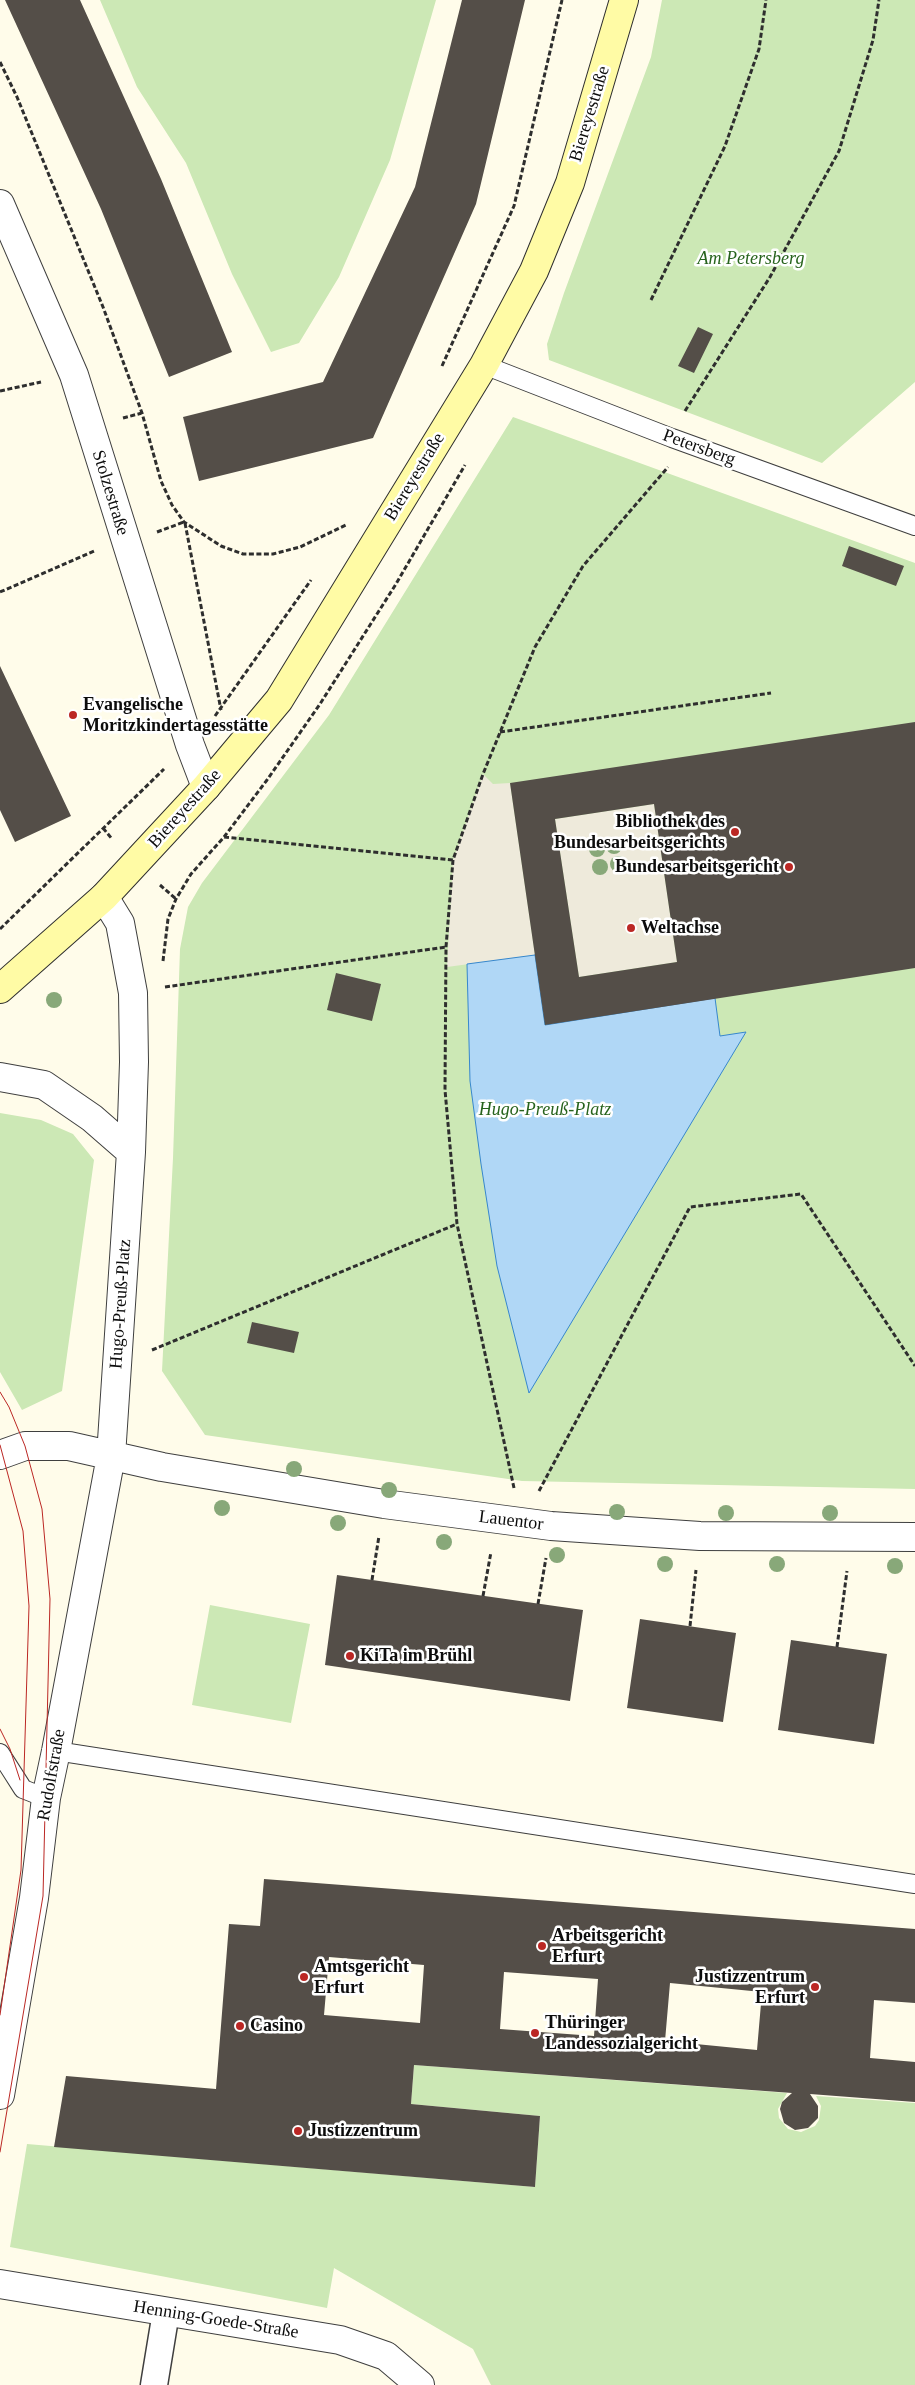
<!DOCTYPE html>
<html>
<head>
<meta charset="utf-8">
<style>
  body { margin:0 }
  canvas { display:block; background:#fffcea }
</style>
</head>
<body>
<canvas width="915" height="2385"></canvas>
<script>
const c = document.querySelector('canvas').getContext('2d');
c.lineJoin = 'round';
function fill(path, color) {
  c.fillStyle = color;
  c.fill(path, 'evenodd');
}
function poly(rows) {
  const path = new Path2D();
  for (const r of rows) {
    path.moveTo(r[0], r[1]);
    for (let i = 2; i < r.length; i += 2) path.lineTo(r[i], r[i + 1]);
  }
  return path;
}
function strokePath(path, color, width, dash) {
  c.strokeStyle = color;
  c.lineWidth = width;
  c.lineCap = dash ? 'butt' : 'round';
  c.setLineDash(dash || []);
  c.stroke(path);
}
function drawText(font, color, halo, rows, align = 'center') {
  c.font = font + ' "Times New Roman",serif';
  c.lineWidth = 5;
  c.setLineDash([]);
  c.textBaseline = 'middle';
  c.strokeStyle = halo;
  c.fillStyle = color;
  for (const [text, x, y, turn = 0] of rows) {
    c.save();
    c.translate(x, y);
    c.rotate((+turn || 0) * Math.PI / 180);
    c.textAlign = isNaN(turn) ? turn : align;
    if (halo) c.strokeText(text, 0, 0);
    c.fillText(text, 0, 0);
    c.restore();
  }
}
const green = poly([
  [100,0,436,0,390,160,339,277,299,343,271,352,232,274,186,163,137,87],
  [662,0,915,0,915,382,822,463,549,360,547,344,564,293,651,57],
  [513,417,915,563,915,1489,522,1481,205,1435,162,1371,173,1158,180,949,188,907,202,883,329,715],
  [0,1113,41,1120,73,1134,94,1160,62,1391,22,1410,0,1372],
  [210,1605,310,1624,291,1723,192,1705],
  [414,2065,787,2093,778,2109,779,2118,788,2129,801,2132,815,2126,819,2120,821,2106,816,2096,915,2103,915,2385,491,2385,473,2349,334,2268,327,2308,10,2247,27,2144,535,2187,540,2116,411,2104]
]);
const plaza = poly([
  [483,774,493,784,510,783,535,955,447,967,453,860],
  [654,804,677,962,579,977,555,819]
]);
const water = poly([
  [535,955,545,1025,715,998,720,1036,746,1032,529,1393,497,1266,481,1164,470,1081,467,964,535,955]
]);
const building = poly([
  [5,0,80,0,161,179,232,352,169,377,101,209],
  [462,0,525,0,476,204,373,438,199,481,183,417,323,382,415,187],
  [698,327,713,334,694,373,678,366],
  [849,546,904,566,896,586,842,566],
  [0,666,71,816,15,842,0,810],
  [915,722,915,968,545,1025,510,783],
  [654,804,677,962,579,977,555,819],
  [336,973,381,984,372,1021,327,1010],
  [252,1322,299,1332,294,1353,247,1343],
  [337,1575,583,1610,570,1701,325,1665],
  [640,1619,736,1633,723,1722,627,1708],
  [791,1640,887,1654,874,1744,778,1730],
  [264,1879,915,1929,915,2003,874,2000,870,2058,915,2062,915,2102,810,2094,818,2106,818,2118,808,2128,795,2130,784,2123,780,2109,782,2102,792,2093,414,2065,411,2104,540,2116,535,2187,54,2147,66,2076,216,2089,229,1924,260,1926],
  [329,1957,424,1965,420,2023,324,2015],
  [504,1972,598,1979,594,2036,500,2029],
  [670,1983,762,1992,757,2050,665,2041]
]);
const path = poly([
  [0,62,17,97,103,307,142,413,161,481,172,505,184,522,221,546,243,554,273,554,300,547,346,525],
  [651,300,725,146,759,49,766,0],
  [442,366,514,206,562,0],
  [0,391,41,382],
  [685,411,770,277,839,151,873,40,879,0],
  [123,418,142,413],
  [185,523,221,710],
  [157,532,184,522],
  [0,592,94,551],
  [215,716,311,580],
  [500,732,771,693],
  [103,828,112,839],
  [224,837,453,860],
  [160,885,176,899],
  [0,929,164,769],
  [163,961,168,919,176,899,191,874,224,837,267,780,320,704,396,584,465,465],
  [165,987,446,947],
  [152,1350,457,1224],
  [514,1488,457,1224,445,1090,446,947,453,860,483,774,535,647,583,566,668,467],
  [539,1491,690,1207,801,1194,915,1366],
  [372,1580,379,1536],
  [483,1596,491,1552],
  [538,1604,546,1558],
  [690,1626,696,1570],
  [837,1647,847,1571]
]);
const service = poly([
  [484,365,672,438,915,526],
  [56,1751,915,1884],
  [0,1753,23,1789,46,1798]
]);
const pedestrian = poly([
  [154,2385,166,2312]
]);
const minor = poly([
  [0,204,74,375,190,745,206,787],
  [0,1077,44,1085,92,1118,131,1152],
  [0,1455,25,1446,69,1446,162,1467,384,1504,551,1526,700,1536,915,1537],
  [0,2095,34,1898,46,1798,56,1751,111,1456,131,1152,134,1062,133,993,120,923,104,897],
  [0,2284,340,2340,386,2356,420,2385]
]);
const secondary = poly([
  [0,989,104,897,206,787,279,700,484,365,534,271,570,183,624,0]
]);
const tram = poly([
  [0,1392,9,1407,25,1446,42,1509,50,1599,43,1896,0,2152],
  [0,1445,23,1531,29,1606,21,1870,0,2015],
  [0,1729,10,1749,20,1780]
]);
const trees = [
  [614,846],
  [597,849],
  [618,864],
  [600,867],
  [54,1000],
  [294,1469],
  [389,1490],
  [222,1508],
  [617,1512],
  [726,1513],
  [830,1513],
  [338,1523],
  [444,1542],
  [557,1555],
  [665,1564],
  [777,1564],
  [895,1566]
];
const markers = [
  [73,715,5,"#bb2724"],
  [735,832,5,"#bb2724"],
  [789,867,5,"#bb2724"],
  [631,928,5,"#bb2724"],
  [350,1656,5,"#bb2724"],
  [542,1946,5,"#bb2724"],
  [304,1977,5,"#bb2724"],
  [815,1987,5,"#bb2724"],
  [240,2026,5,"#bb2724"],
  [535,2033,5,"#bb2724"],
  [298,2131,5,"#bb2724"]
];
const streetNames = [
  ["Biereyestraße",590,114,-73],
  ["Petersberg",699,448,20],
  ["Biereyestraße",415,477,-59],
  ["Stolzestraße",110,493,73],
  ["Biereyestraße",185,809,-48],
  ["Hugo-Preuß-Platz",121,1304,-86],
  ["Lauentor",511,1521,7],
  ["Rudolfstraße",52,1775,-80],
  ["Henning-Goede-Straße",216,2320,9]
];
const parkNames = [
  ["Am Petersberg",751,259],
  ["Hugo-Preuß-Platz",545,1110]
];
const poiNames = [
  ["Evangelische",83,705],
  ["Moritzkindertagesstätte",83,726],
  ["Bibliothek des",725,822,"right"],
  ["Bundesarbeitsgerichts",725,843,"right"],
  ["Bundesarbeitsgericht",779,867,"right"],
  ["Weltachse",641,928],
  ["KiTa im Brühl",360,1656],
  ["Arbeitsgericht",552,1936],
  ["Erfurt",552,1957],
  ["Amtsgericht",314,1967],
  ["Erfurt",314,1988],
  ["Justizzentrum",805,1977,"right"],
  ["Erfurt",805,1998,"right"],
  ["Thüringer",545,2023],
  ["Landessozialgericht",545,2044],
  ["Casino",250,2026],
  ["Justizzentrum",308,2131]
];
fill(green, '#cce8b5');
fill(plaza, '#eeeadb');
fill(water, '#b0d7f6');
strokePath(water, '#3787cd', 1);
fill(building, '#544e48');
strokePath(service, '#3f3f3f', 20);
strokePath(pedestrian, '#3f3f3f', 29);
strokePath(minor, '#3f3f3f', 30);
strokePath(secondary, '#2e2e2e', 30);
strokePath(path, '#2e2e2e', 3, [5, 2.5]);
strokePath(service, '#fff', 18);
strokePath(pedestrian, '#fff', 26);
strokePath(minor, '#fff', 28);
strokePath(secondary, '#fffba5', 28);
strokePath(tram, '#bb2724', 1);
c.fillStyle = '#88a879';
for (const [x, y] of trees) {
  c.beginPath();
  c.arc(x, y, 8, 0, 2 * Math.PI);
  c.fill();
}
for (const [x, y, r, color] of markers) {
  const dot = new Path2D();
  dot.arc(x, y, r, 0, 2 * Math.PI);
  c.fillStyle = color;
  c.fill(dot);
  strokePath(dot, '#fff', 2);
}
drawText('18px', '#0c0c0c', '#fff', streetNames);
drawText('italic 18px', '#27631d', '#fff', parkNames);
drawText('bold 18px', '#0c0c0c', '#fff', poiNames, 'left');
</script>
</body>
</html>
